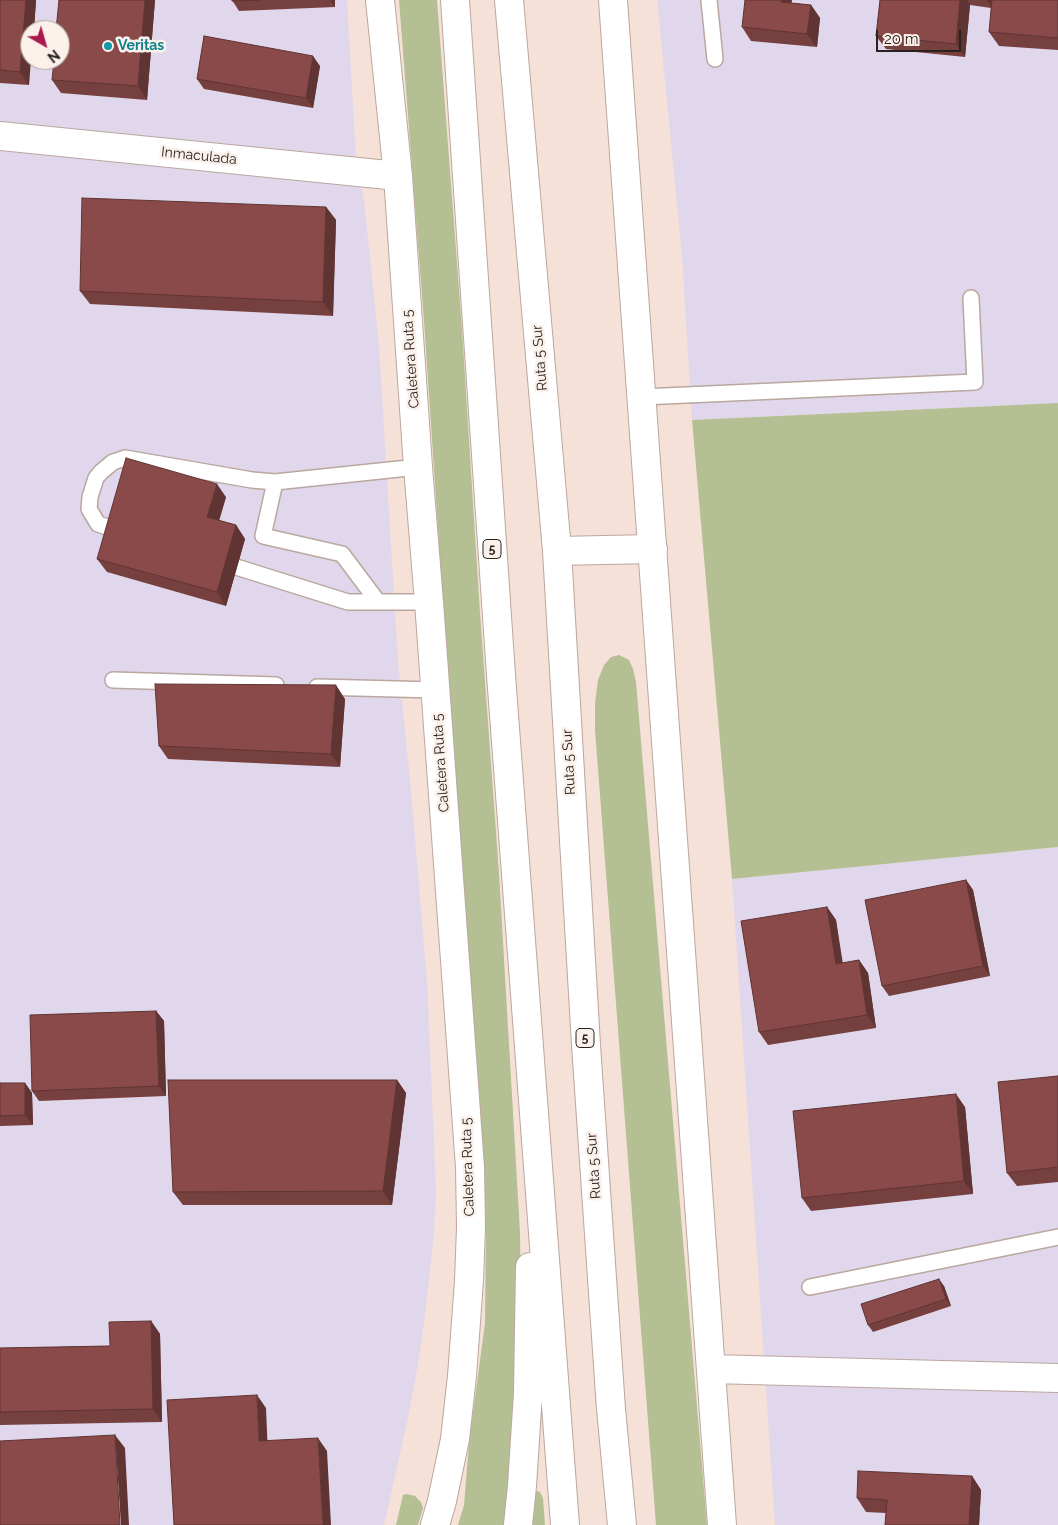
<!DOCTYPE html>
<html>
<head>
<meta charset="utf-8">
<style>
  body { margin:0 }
  #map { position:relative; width:1058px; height:1525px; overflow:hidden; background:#f5e1d7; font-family:Raleway,sans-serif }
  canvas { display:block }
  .north { position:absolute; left:20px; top:20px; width:50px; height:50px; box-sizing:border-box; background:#fcf0ea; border:1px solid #a89e99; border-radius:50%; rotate:142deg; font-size:14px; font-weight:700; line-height:20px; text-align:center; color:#2a221f }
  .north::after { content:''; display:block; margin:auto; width:18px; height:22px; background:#ab184b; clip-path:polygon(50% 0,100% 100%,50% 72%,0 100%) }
  .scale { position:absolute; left:876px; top:30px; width:85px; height:22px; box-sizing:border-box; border:2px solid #2a221f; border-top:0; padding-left:6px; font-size:15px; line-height:18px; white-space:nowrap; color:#2a221f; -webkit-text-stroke:4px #fcf0ea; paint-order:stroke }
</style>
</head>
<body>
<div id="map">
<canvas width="1058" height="1525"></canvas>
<div class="north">N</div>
<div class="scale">20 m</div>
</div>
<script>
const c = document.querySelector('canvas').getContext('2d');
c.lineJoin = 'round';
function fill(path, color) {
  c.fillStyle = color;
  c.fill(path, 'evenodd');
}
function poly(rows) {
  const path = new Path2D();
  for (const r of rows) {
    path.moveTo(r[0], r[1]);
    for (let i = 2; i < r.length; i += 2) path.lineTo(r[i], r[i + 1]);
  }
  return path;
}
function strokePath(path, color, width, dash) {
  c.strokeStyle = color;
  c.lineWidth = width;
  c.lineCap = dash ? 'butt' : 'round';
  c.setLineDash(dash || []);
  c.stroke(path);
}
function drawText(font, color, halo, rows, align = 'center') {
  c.font = font + ' Raleway,sans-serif';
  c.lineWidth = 5;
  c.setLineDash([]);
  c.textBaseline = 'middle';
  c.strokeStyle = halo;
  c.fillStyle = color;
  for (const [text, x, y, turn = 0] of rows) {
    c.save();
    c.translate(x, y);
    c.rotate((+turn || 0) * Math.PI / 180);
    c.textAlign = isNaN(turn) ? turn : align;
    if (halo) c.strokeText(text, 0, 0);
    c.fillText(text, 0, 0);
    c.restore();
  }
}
const industrial = poly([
  [0,0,347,0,356,159,364,201,379,345,398,661,411,790,427,981,436,1190,434,1233,424,1324,417,1370,408,1418,384,1525,0,1525],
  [30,30,60,30,60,60,30,60],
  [657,0,1058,0,1058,403,692,420,682,255],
  [1058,847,1058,1525,775,1525,732,879]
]);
const green = poly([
  [399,0,437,0,462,329,480,613,499,873,520,1232,521,1321,515,1421,505,1525,458,1525,464,1505,469,1443,485,1323,486,1221,479,1090,456,796,424,321],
  [1058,403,1058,847,732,879,692,420],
  [619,655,629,660,633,669,636,682,707,1525,656,1525,595,730,595,703,598,680,604,665,611,657],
  [537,1491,540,1492,543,1498,545,1525,529,1525,534,1493],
  [407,1494,415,1496,421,1502,423,1508,418,1525,396,1525,403,1495]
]);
const lane = poly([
  [709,0,715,59],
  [642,397,975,382,971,298],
  [275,482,263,536,342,554,378,602],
  [126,533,98,524,89,509,90,497,96,478,101,472,113,462,125,458,252,480,275,482,418,467],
  [217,561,348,602,429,602],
  [113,680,276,685],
  [317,687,436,690],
  [810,1287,1058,1237]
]);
const street = poly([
  [613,0,722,1525],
  [0,136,398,176],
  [711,1369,1058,1378]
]);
const secondary = poly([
  [380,0,398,176,418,467,429,602,470,1167,471,1227,469,1281,462,1376,455,1439,442,1501,435,1525]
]);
const highway = poly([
  [455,0,501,675,565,1525],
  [509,0,557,551,586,1045,611,1409,622,1525],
  [557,551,653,549],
  [518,1525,522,1486,528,1393,530,1267]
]);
const wall = poly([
  [0,0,36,0,34,30,30,30,29,85,0,83],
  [155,0,147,100,61,93,52,80],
  [232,0,335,0,335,7,239,11],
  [880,0,1058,0,1058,50,999,46,989,32,991,8,970,5,965,57,886,49,876,36],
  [792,3,811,5,820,18,817,47,751,41,742,27],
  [320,66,313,108,204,89,197,79],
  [326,207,336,220,333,316,90,304,80,291],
  [226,497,219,521,236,525,245,539,226,606,107,572,97,559],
  [345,699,340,767,168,759,159,746],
  [966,880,973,890,990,976,889,996,882,986],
  [827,907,836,920,842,963,859,960,868,973,876,1028,768,1045,759,1032],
  [156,1011,164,1021,166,1096,39,1101,32,1091],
  [1058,1076,1058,1182,1017,1186,1007,1173],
  [397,1080,406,1093,392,1205,183,1205,173,1192],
  [0,1083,25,1083,32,1093,33,1125,0,1126],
  [965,1107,973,1194,811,1211,802,1198],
  [944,1286,951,1306,873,1332,868,1325],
  [151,1321,160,1334,162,1422,0,1425,0,1348,110,1346],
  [972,1476,981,1490,979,1525,885,1525,886,1513,866,1512,857,1498]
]);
const shadedWall = poly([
  [26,0,36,0,34,30,30,30,30,60,31,60,29,85,20,72],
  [145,0,155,0,147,100,138,86],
  [330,0,335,0,335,7],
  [781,0,792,0,790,15,781,2],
  [960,0,967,0,970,5,965,57,956,44],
  [986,0,993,0,992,8],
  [811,5,820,18,817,47,807,34],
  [313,56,320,66,313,108,306,98],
  [326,207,336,220,333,316,323,302],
  [217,484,226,497,216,530,207,517],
  [236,525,245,539,226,606,217,592],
  [336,685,345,699,340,767,331,754],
  [966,880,973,890,990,976,983,966],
  [827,907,836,920,845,977,836,964],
  [859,960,868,973,876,1028,867,1015],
  [156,1011,164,1021,166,1096,159,1086],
  [397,1080,406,1093,392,1205,383,1191],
  [25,1083,32,1093,33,1125,25,1115],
  [956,1094,965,1107,973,1194,964,1181],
  [939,1279,944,1286,951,1306,946,1299],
  [151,1321,160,1334,162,1422,153,1409],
  [257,1395,266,1408,268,1455,259,1441],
  [115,1435,125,1448,129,1525,121,1525],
  [318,1438,327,1451,331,1525,323,1525],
  [972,1476,981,1490,979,1525,969,1525]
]);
const building = poly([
  [0,0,26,0,20,72,0,70,0,0],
  [59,0,145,0,138,86,52,80,54,60,60,60,60,30,56,30,59,0],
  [232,0,260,0,232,1,232,0],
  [745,0,781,0,781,2,811,5,807,34,742,27,745,0],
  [880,0,960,0,956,44,876,36,880,0],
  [992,0,1058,0,1058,38,989,32,992,0],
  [204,36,313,56,306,98,197,79,204,36],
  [82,198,326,207,323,302,80,291,82,198],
  [126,458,217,484,207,517,236,525,217,592,97,559,126,458],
  [155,684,336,685,331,754,159,746,155,684],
  [966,880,983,966,882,986,865,900,966,880],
  [827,907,836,964,859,960,867,1015,759,1032,741,921,827,907],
  [156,1011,159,1086,32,1091,30,1015,156,1011],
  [1058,1076,1058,1167,1007,1173,998,1082,1058,1076],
  [168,1080,397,1080,383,1191,173,1192,168,1080],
  [0,1083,25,1083,25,1115,0,1116,0,1083],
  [956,1094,964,1181,802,1198,793,1111,956,1094],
  [939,1279,946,1299,868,1325,861,1304,939,1279],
  [151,1321,153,1409,0,1412,0,1348,110,1346,109,1322,151,1321],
  [257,1395,259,1441,318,1438,323,1525,174,1525,167,1400,257,1395],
  [115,1435,120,1525,0,1525,0,1441,115,1435],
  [858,1471,972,1476,969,1525,885,1525,887,1500,857,1498,858,1471]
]);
const markers = [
  [108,46,5,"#0f9aa8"]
];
const shields = [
  [492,549,18],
  [585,1038,18]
];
const shieldNames = [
  ["5",492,549],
  ["5",585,1038]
];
const cultureNames = [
  ["Veritas",118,46]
];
const streetNames = [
  ["Inmaculada",199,156,6],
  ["Ruta 5 Sur",540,358,-95],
  ["Caletera Ruta 5",411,359,-94],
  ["Ruta 5 Sur",569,762,-93],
  ["Caletera Ruta 5",441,763,-94],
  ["Ruta 5 Sur",594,1166,-94],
  ["Caletera Ruta 5",468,1167,-92]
];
fill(industrial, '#e0d7ec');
fill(green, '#b4c094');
strokePath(lane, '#baa79e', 18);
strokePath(street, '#baa79e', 30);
strokePath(secondary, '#baa79e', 30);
strokePath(highway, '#baa79e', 30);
strokePath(lane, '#fff', 15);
strokePath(street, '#fff', 28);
strokePath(secondary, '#fff', 28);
strokePath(highway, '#fff', 28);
fill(wall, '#76403f');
fill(shadedWall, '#603433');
fill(building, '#894a49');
strokePath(building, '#603433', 1);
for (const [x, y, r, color] of markers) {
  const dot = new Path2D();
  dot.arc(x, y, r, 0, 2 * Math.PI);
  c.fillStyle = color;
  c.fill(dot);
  strokePath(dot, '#fcf0ea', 2);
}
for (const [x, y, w] of shields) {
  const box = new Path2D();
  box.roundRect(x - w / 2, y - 9.5, w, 19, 4);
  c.fillStyle = '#fcf0ea';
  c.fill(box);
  strokePath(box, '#2a221f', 1);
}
drawText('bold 12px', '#2a221f', null, shieldNames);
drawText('bold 14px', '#0d838f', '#fcf0ea', cultureNames, 'left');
drawText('14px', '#2a221f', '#fcf0ea', streetNames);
</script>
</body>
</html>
